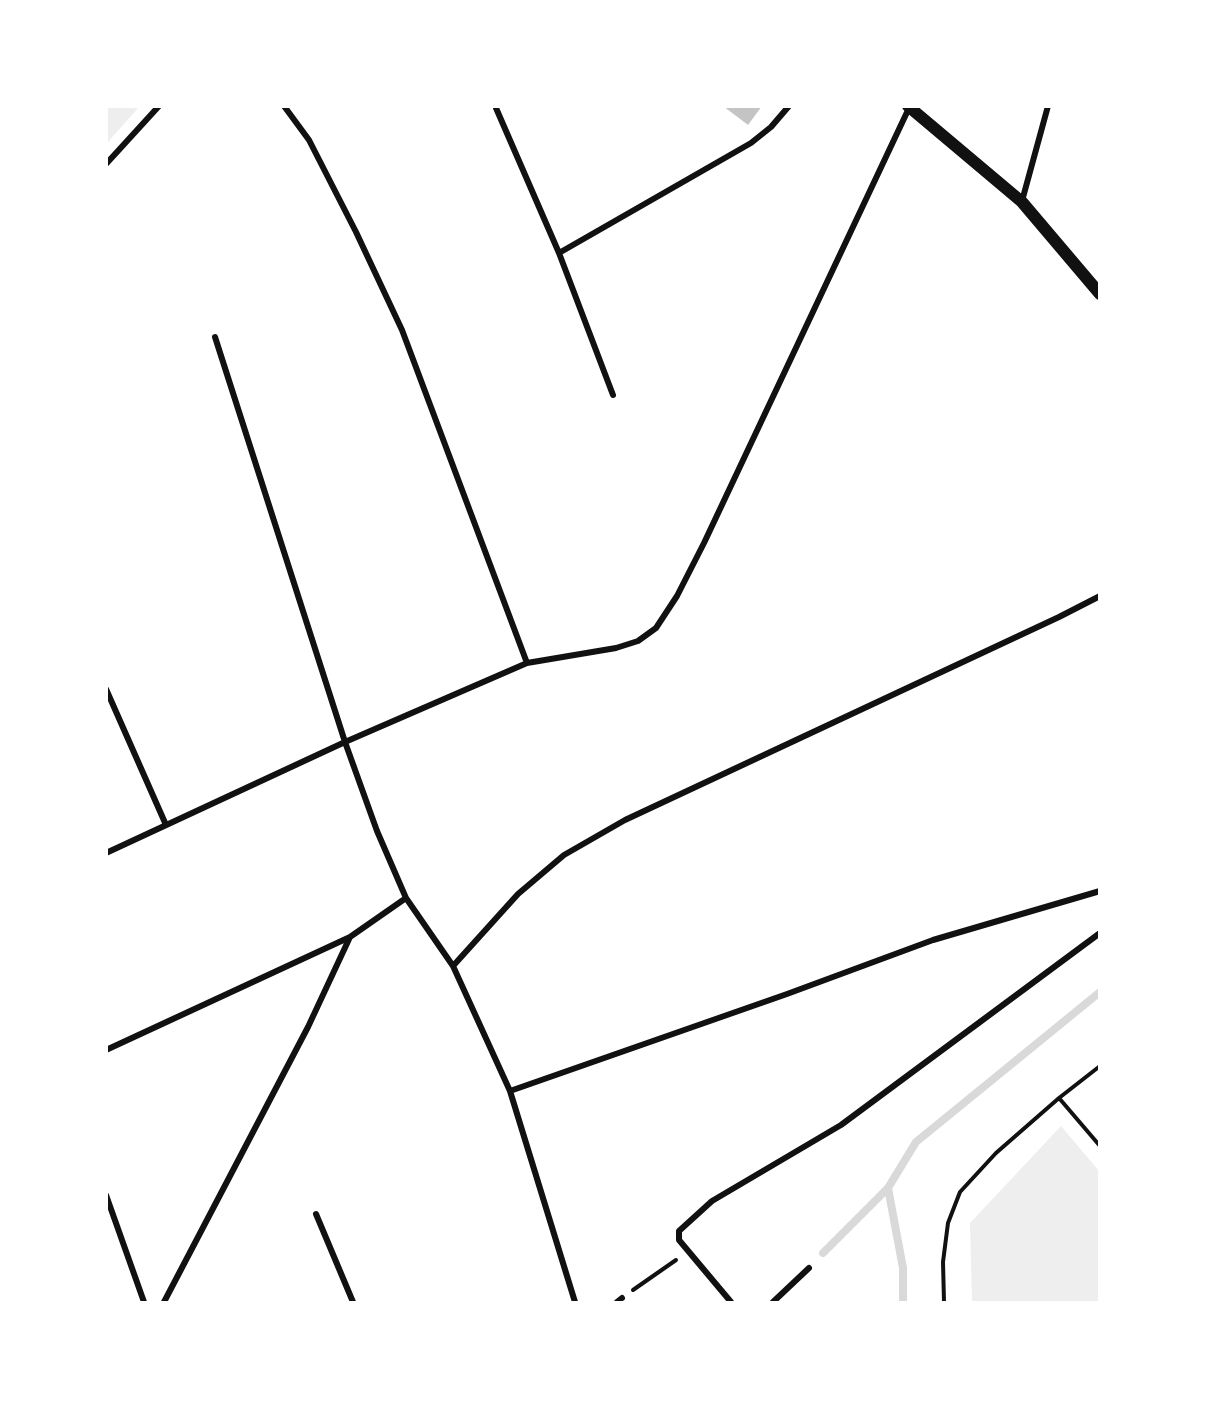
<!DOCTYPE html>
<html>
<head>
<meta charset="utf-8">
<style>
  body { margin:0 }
  #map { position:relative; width:1206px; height:1409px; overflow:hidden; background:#fff; font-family:"Fira Sans Condensed",sans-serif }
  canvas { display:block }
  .frame { position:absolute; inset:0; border:108px solid #fff; pointer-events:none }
</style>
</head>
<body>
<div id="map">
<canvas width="1206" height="1409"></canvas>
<div class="frame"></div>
</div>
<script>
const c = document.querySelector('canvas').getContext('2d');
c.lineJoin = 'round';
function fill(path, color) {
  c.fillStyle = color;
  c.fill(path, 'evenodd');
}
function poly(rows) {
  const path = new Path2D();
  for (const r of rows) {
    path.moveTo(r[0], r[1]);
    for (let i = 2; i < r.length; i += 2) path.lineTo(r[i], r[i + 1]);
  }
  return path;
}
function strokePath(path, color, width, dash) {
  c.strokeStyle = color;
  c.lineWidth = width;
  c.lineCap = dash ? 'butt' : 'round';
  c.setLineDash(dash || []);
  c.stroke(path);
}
const green = poly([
  [107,106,139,107,107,143,106,107],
  [1061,1126,1099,1171,1099,1302,972,1302,970,1223]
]);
const stream = poly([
  [888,1188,903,1268,903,1302],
  [823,1253,888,1188,916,1142,1100,992]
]);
const building = poly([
  [723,106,762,106,748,125]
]);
const path = poly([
  [1059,1098,1100,1146],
  [633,1290,676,1260],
  [944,1302,943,1262,948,1223,960,1192,996,1153,1059,1098,1100,1066]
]);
const minor = poly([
  [284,106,309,140,356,232,402,330,527,663],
  [496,108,559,253,613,395],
  [106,164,159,106],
  [1022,201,1048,106],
  [559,253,751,143,771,127,789,106],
  [215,337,345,742,377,831,406,898,453,966,510,1091,575,1302],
  [106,689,166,825],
  [106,853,345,742,527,663,616,648,638,641,656,628,677,596,704,543,909,108],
  [453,966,518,894,564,855,625,820,1059,617,1100,596],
  [106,1050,350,937,406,898],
  [510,1091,787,994,933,940,1100,891],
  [106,1195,144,1302],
  [316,1214,353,1302],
  [164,1302,308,1027,350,937],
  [617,1302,622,1298],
  [731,1302,679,1240,679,1231,712,1201,841,1125,1100,933],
  [773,1302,809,1268]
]);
const secondary = poly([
  [908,106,1022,202,1100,294]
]);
fill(green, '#eee');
strokePath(stream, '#d9d9d9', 8);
fill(building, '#c4c4c4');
strokePath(path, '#111', 4);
strokePath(minor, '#111', 6);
strokePath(secondary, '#111', 12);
</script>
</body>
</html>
